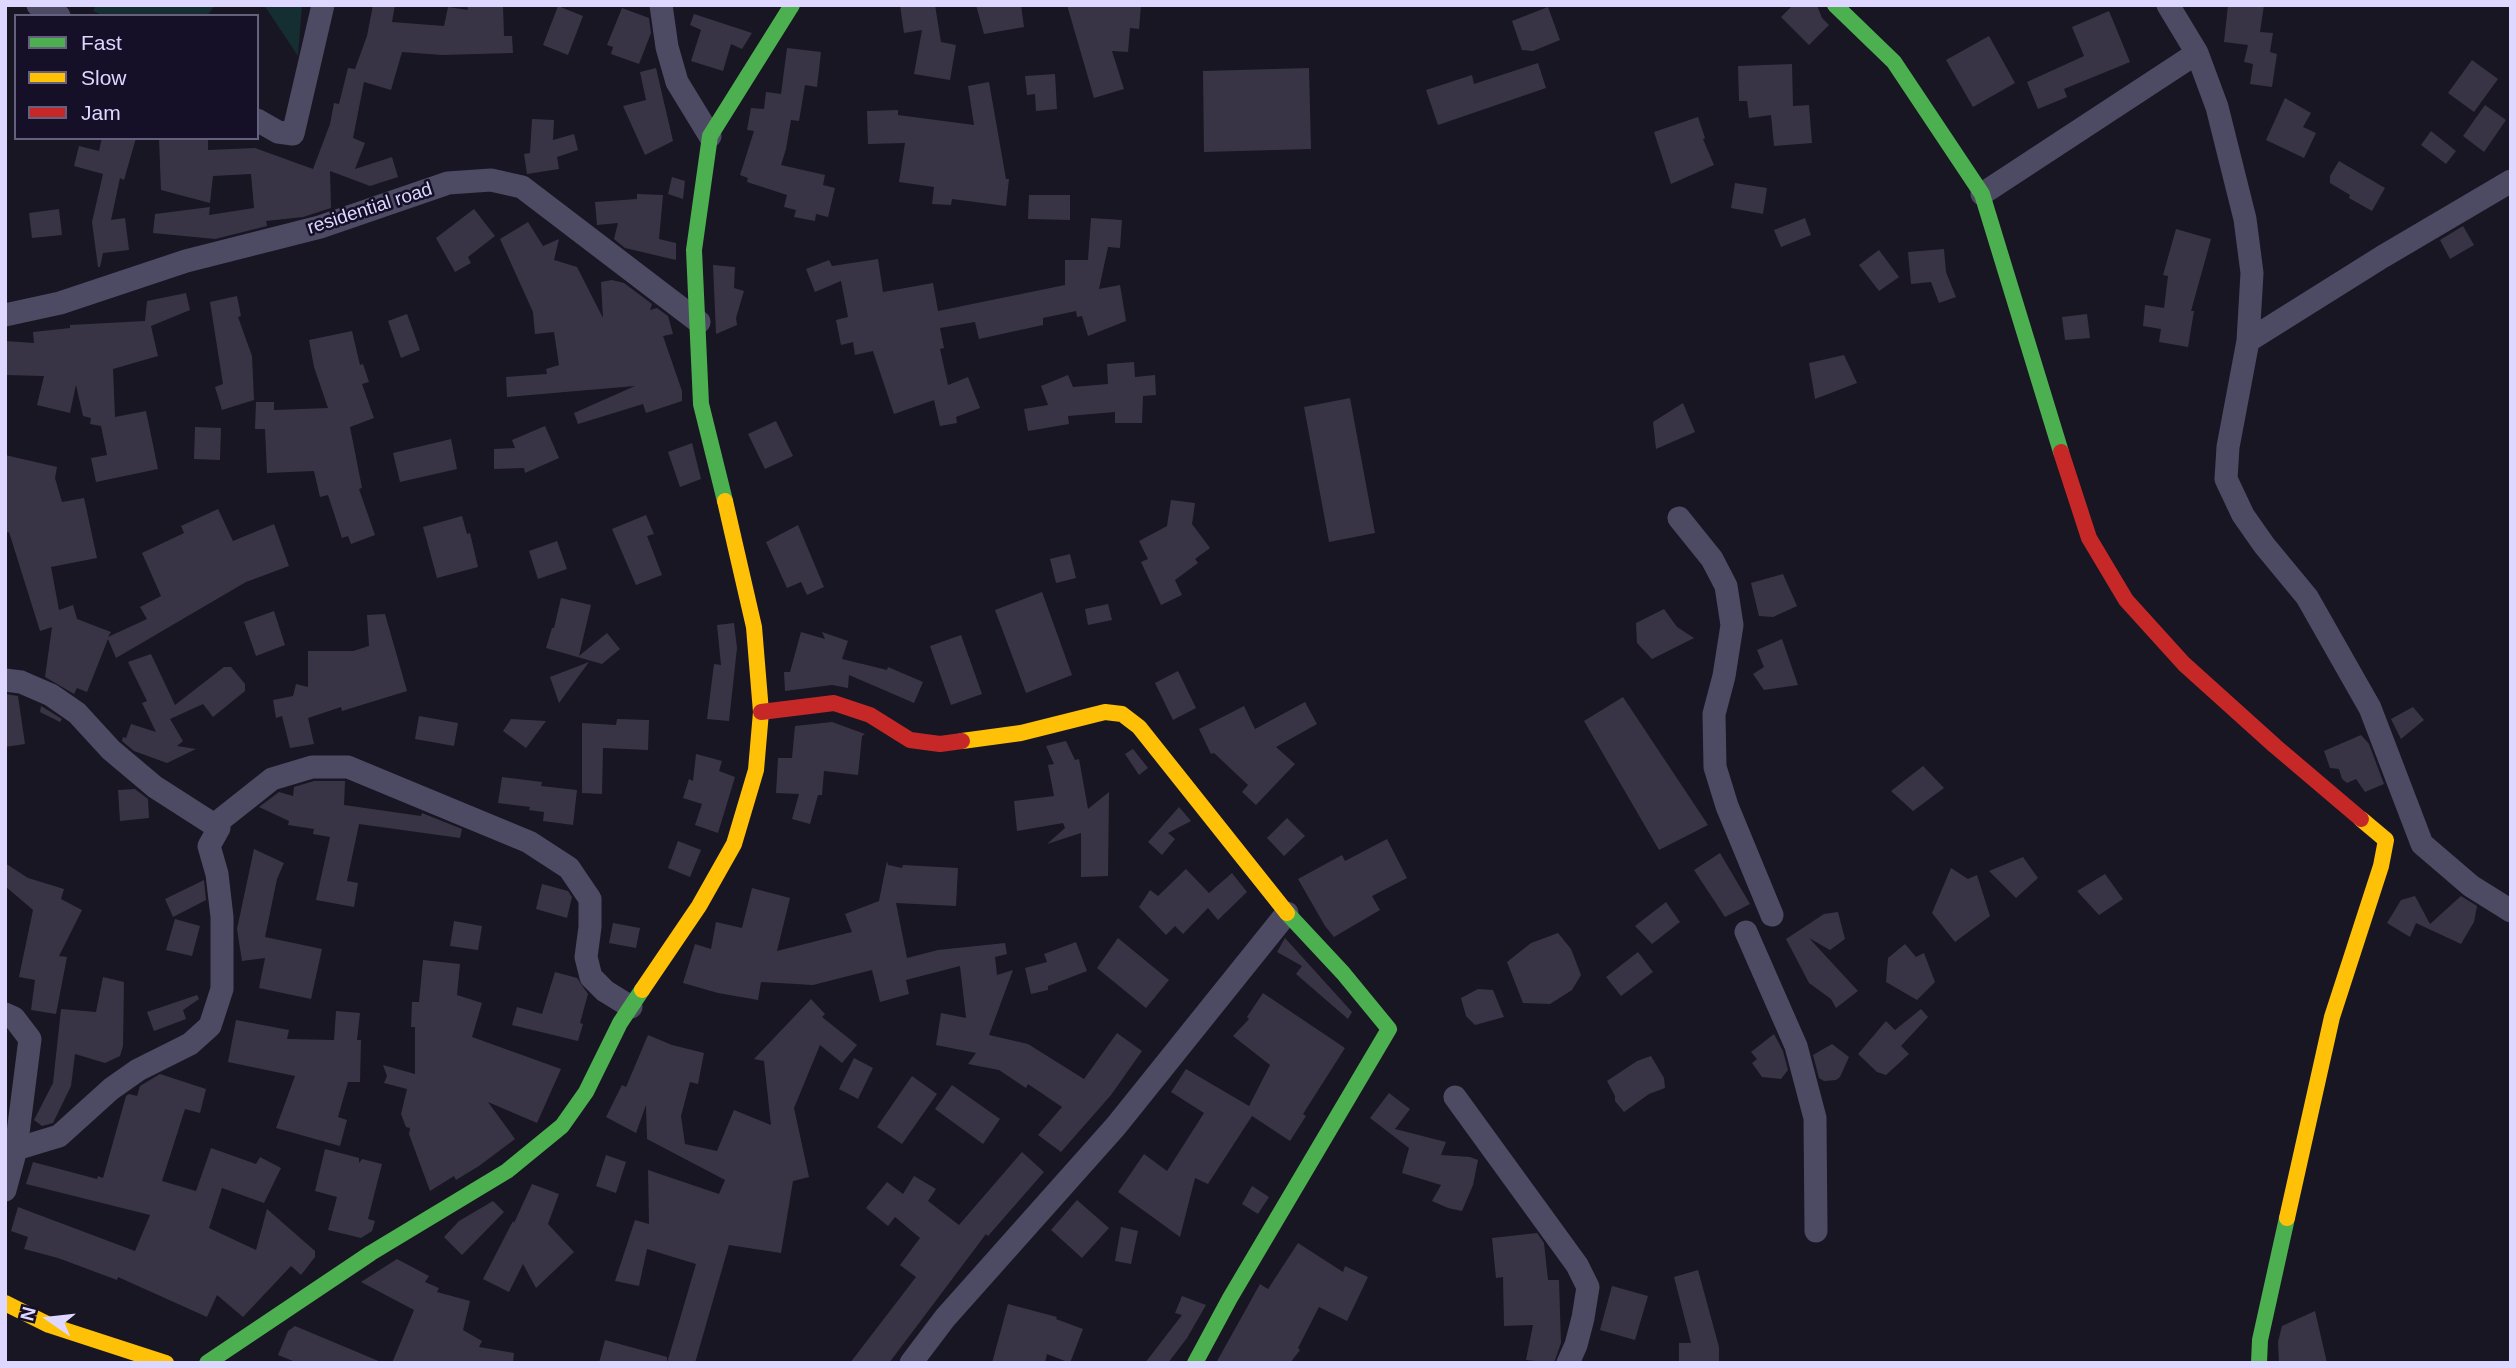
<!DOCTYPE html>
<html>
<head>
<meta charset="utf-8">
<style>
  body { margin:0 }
  #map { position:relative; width:2516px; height:1368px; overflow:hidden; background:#181622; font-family:Arial,sans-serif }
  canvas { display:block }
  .frame { position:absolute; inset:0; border:7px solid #ded7ff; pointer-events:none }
  .legend { position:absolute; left:14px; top:14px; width:245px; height:126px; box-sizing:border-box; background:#151028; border:2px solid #65607e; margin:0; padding:9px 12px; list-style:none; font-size:21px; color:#ded7ff }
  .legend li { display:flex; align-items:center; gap:14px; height:35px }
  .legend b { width:35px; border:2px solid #65607e }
  .north { position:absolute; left:14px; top:1284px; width:70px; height:70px; -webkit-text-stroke:5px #151028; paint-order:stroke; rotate:284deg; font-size:19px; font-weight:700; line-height:28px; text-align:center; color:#ded7ff }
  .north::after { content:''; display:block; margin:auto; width:24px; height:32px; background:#ded7ff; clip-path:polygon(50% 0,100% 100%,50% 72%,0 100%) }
</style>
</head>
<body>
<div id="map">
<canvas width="2516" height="1368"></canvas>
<div class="frame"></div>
<ul class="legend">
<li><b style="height:9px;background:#4caf50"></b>Fast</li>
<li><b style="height:9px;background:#ffc107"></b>Slow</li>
<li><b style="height:9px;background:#c62828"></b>Jam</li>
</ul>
<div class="north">N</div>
</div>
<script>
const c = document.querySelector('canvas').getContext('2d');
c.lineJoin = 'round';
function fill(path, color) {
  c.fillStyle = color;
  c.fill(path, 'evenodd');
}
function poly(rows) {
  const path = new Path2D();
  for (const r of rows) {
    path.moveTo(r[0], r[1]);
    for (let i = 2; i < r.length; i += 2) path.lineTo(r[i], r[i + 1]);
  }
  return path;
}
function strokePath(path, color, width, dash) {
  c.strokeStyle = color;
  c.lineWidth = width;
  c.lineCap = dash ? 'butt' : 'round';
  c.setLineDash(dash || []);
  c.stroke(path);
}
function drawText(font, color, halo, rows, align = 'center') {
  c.font = font + ' Arial,sans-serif';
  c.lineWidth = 5;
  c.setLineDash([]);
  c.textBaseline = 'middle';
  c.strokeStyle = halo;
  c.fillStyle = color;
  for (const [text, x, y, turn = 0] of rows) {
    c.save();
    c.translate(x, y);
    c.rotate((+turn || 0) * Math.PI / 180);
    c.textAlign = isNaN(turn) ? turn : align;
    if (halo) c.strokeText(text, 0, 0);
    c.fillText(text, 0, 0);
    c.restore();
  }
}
const green = poly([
  [96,5,215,5,207,16,104,16,93,11],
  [264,5,302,5,298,56]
]);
const building = poly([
  [373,5,395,5,392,22,444,26,448,7,468,10,467,5,503,5,504,36,512,36,513,53,442,55,402,52,391,90,364,82,353,138,365,143,355,169,392,157,398,177,370,186,330,171,331,208,303,217,266,221,267,226,215,239,153,233,155,214,210,207,209,215,254,208,251,174,213,176,210,203,161,190,159,138,208,138,208,150,255,148,313,169,330,124,334,103,339,104,348,68,355,69,367,36],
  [900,5,935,5,941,42,956,45,950,80,914,74,922,30,904,33],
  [976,5,1021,5,1024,27,984,34],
  [1067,5,1141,5,1139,29,1130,28,1128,52,1112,51,1124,89,1094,98],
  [1793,5,1817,5,1822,18,1829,25,1809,45,1781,17],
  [2228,5,2264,5,2260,32,2273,33,2270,52,2277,54,2272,87,2250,84,2253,64,2244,62,2248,45,2224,42],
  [558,6,583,16,568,55,543,45],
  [1548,7,1560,40,1533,51,1522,50,1512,21],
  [622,8,649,18,651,33,639,64,611,54,613,47,607,45],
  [2109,11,2130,62,2064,89,2067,97,2038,109,2027,82,2084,56,2072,27],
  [694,14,752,33,742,49,731,44,723,71,691,61,701,30,690,25],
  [1989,36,2015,83,1973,107,1946,60],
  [787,48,821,52,817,87,805,85,799,121,791,120,786,149,781,165,825,175,823,185,835,188,828,217,816,214,815,221,794,217,796,210,784,207,787,195,747,182,748,178,740,175,754,131,747,130,751,108,764,109,766,92,781,94],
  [2472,60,2498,79,2474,112,2448,93],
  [1538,63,1546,88,1438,125,1426,90,1472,75,1474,84],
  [1792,64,1793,106,1809,105,1812,143,1774,146,1771,115,1749,118,1747,101,1739,101,1738,66],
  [656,68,673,141,645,155,623,106,646,100,640,72],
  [1309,68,1311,149,1204,152,1203,71],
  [1055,74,1057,109,1036,111,1035,94,1027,95,1025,76],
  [989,82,1006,179,1009,179,1006,206,952,199,951,205,932,204,934,187,899,182,905,143,868,144,867,111,898,110,898,115,974,125,968,86],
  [2285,98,2311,113,2303,127,2316,133,2304,158,2266,140],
  [2485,105,2506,120,2484,152,2463,136],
  [1698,117,1705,138,1703,139,1714,165,1671,184,1654,132],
  [532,119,554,120,553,140,574,134,578,150,557,157,559,169,527,174,524,154,530,153],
  [2431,131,2456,151,2446,164,2421,145],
  [102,138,136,138,124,180,120,178,111,220,125,218,129,250,103,253,100,267,98,267,92,222,103,174,74,166,79,146,99,151],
  [2339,161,2385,188,2372,211,2349,198,2350,195,2330,183,2330,176],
  [672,177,685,181,683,199,668,194],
  [1735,183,1767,188,1763,214,1731,208],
  [637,194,663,195,659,239,676,243,676,260,625,248,614,239,618,223,597,225,595,202,637,199],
  [1029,195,1070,195,1070,220,1028,219],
  [59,209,62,235,32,238,29,213],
  [474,209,495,236,468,257,471,263,455,272,436,238],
  [1091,218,1122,220,1120,248,1108,247,1099,289,1120,285,1126,321,1088,336,1082,316,1077,317,1076,311,1043,318,1043,325,979,339,975,322,940,328,944,348,940,349,948,385,968,377,980,408,956,417,957,423,940,426,934,400,894,414,873,351,855,355,853,342,841,345,836,320,848,317,841,281,815,292,806,269,829,260,832,266,878,259,883,292,933,283,938,311,1065,285,1065,260,1088,260],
  [1805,218,1811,235,1781,247,1774,230],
  [528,222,543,246,559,239,554,260,577,267,603,318,601,282,612,280,624,283,652,304,650,310,657,308,668,316,673,334,663,336,682,391,682,401,646,413,643,404,578,424,574,413,635,386,507,397,506,377,547,374,546,369,559,365,554,332,535,334,533,312,500,239],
  [2463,226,2474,245,2450,259,2440,240],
  [2176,229,2211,239,2191,311,2194,311,2188,347,2159,342,2161,329,2143,326,2145,305,2164,308,2168,276,2163,275],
  [1944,249,1946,272,1956,297,1939,303,1931,282,1911,284,1908,252],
  [1879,250,1899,277,1879,291,1859,265],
  [713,265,735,267,734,288,744,291,736,318,737,325,716,334],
  [186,293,190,310,151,326,158,356,113,369,115,417,146,411,158,469,96,482,91,458,107,455,101,426,90,424,91,418,83,416,76,385,70,413,37,405,44,376,5,375,5,341,34,343,33,332,70,328,70,325,145,321,147,301],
  [237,296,241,316,238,317,252,356,254,400,222,410,215,387,223,384,210,302],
  [407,314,420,350,401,358,388,321],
  [2087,314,2090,338,2065,340,2062,317],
  [352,331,360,365,363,364,369,382,362,384,374,418,350,427,362,488,359,489,375,535,351,544,348,536,342,538,328,495,320,497,314,471,267,473,265,429,255,429,256,402,274,402,274,410,328,408,314,367,309,340],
  [1844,355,1857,383,1815,399,1809,363],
  [1134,362,1135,377,1155,375,1156,395,1143,396,1142,423,1115,423,1115,412,1068,416,1069,424,1028,431,1024,409,1048,405,1041,386,1068,375,1073,387,1108,384,1107,364],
  [1350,398,1375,533,1329,542,1304,407],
  [1683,403,1695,432,1656,449,1653,422],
  [776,421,793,456,765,469,748,434],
  [545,426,559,458,525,473,524,468,494,469,494,449,515,448,512,440],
  [195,427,221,428,220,460,194,459],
  [451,439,457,469,400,482,393,453],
  [692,443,701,479,680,487,668,452],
  [5,455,57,467,55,478,62,502,84,498,97,558,51,567,59,610,73,605,77,619,111,632,108,637,147,619,140,607,161,596,142,553,184,533,181,526,218,509,233,541,274,524,289,566,246,582,116,658,108,639,87,692,77,688,74,694,45,677,52,627,40,631,9,532,5,533],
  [1171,500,1195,503,1192,524,1210,548,1195,559,1198,563,1175,580,1182,595,1161,605,1141,562,1148,559,1139,541,1167,526],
  [646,515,654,534,647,536,662,575,636,585,612,529],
  [462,516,467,534,470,533,478,567,437,578,423,527],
  [798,525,824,587,807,595,801,582,787,588,766,542],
  [557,541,567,569,538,579,529,551],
  [1070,554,1076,578,1056,583,1050,559],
  [1783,574,1797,606,1773,617,1759,616,1751,583],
  [1042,592,1072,675,1026,693,995,610],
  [561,598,591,605,579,656,607,633,620,649,602,664,546,648,552,628,554,628],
  [1108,604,1112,620,1088,625,1085,609],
  [1664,609,1677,627,1694,638,1652,659,1637,643,1636,623],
  [274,611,285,645,256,656,244,622],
  [385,614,407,691,342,711,341,707,308,718,314,744,290,748,282,716,276,718,273,700,293,696,296,684,308,687,308,651,353,651,369,646,367,615],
  [734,623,737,648,729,721,707,719,714,664,721,665,717,625],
  [801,632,825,639,822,632,848,641,842,659,887,670,888,667,923,682,914,703,849,675,848,688,832,685,785,691,784,672,790,672],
  [961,635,982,694,951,705,930,646],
  [1782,639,1798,685,1764,690,1753,674,1764,667,1757,650],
  [151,654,175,705,224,667,231,667,245,684,245,691,213,717,203,704,170,719,183,741,177,746,196,749,167,763,134,751,122,741,123,737,126,738,131,724,156,732,142,703,147,701,128,662],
  [589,662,559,703,550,677],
  [1178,671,1196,708,1173,720,1155,683],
  [5,694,18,696,25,744,5,747],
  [1623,697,1708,825,1659,850,1584,721],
  [1305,702,1317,724,1276,747,1295,764,1256,805,1242,792,1248,785,1214,753,1211,754,1199,729,1244,706,1255,729],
  [41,706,62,719,60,722,40,712],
  [2413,707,2424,720,2401,739,2391,719],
  [419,716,458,723,454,746,415,739],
  [511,719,546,721,526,748,503,731],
  [617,719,649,720,648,750,603,748,602,794,582,793,582,723,616,725],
  [832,722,865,734,862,736,858,775,824,771,822,795,818,795,810,824,792,819,799,794,776,793,778,758,792,758,795,726],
  [2361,735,2369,744,2384,784,2365,792,2356,779,2347,783,2342,779,2339,769,2330,768,2324,751],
  [1066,741,1075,760,1079,759,1088,809,1109,792,1108,876,1081,877,1081,833,1047,844,1065,828,1063,823,1017,831,1014,801,1054,796,1048,765,1054,764,1046,746],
  [1133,749,1148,768,1139,775,1125,754],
  [696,754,722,761,719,771,735,777,718,833,695,825,702,804,683,798,689,779,693,781],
  [1923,766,1944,788,1913,811,1891,791],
  [502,777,542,782,541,786,577,790,573,825,543,821,544,812,529,810,530,807,498,803],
  [314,781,345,781,344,805,421,816,422,813,462,829,460,838,359,824,347,881,358,883,354,907,316,900,330,837,313,834,314,829,288,825,289,821,259,807,279,792,293,796,294,787],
  [135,789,148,799,149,818,120,821,118,790],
  [1179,807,1191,821,1168,833,1175,839,1162,855,1148,842],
  [1287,818,1305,836,1284,856,1267,838],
  [1387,839,1407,878,1372,896,1380,910,1334,937,1325,926,1298,879,1342,855,1345,861],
  [678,841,701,850,690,877,668,868],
  [254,849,284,863,277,879,265,937,322,949,311,999,259,988,265,958,242,961,237,929],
  [1720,853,1750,904,1725,917,1694,870],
  [2023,857,2038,878,2016,898,1989,871],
  [887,861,888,865,902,868,903,865,958,868,956,906,896,903,907,958,938,950,1005,943,1007,954,995,957,997,975,1013,970,989,1035,1028,1044,1084,1079,1117,1033,1142,1051,1111,1095,1061,1152,1038,1135,1062,1107,1028,1084,1026,1088,999,1070,968,1064,976,1053,936,1045,941,1013,966,1018,960,966,906,980,909,994,880,1002,872,970,813,985,761,982,758,1000,718,993,683,983,695,944,711,949,716,922,742,928,752,888,790,898,777,951,852,932,845,914,879,901],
  [5,863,28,878,64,889,61,899,82,910,59,956,67,957,56,1014,31,1010,35,980,19,977,33,910,5,886],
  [1951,868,1968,879,1977,875,1990,916,1955,942,1932,913],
  [1186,869,1209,893,1232,873,1247,892,1218,920,1208,908,1183,934,1175,926,1166,935,1139,907,1150,890,1158,896],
  [2105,874,2123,899,2099,915,2077,891],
  [204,880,206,900,173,917,165,899],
  [542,884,568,891,572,897,567,918,536,909],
  [2415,896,2430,924,2461,896,2477,906,2474,922,2461,944,2416,923,2410,937,2387,923,2401,900],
  [1666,902,1680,922,1652,944,1635,926],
  [1838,912,1845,939,1830,950,1809,938,1858,991,1836,1008,1831,999,1809,983,1786,939,1824,914],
  [175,919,200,926,192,956,166,950],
  [454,921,482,926,478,950,450,946],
  [613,923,640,928,636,948,609,943],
  [1558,933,1571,949,1581,975,1572,990,1550,1004,1523,1003,1507,962,1531,943],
  [1118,938,1169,980,1146,1008,1097,968],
  [1285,938,1352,1012,1348,1019,1296,974,1302,966,1277,952],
  [1076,942,1087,971,1048,986,1048,990,1031,994,1025,968,1047,962,1044,954],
  [1905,944,1916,957,1924,953,1935,982,1917,1000,1886,982,1888,958],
  [1638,952,1653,972,1621,996,1606,977],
  [423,960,460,964,457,995,482,1003,472,1037,561,1069,537,1123,488,1102,515,1139,479,1166,456,1180,454,1176,430,1191,409,1134,410,1128,406,1127,401,1114,407,1089,384,1083,387,1076,383,1065,415,1074,415,1027,411,1027,412,1002,419,1002],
  [555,972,577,978,588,994,580,1023,583,1024,578,1041,512,1025,517,1007,542,1014],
  [103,977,124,982,123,1046,120,1056,105,1063,75,1054,71,1086,53,1123,42,1126,34,1120,53,1083,61,1009,96,1012],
  [1478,989,1493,990,1504,1017,1475,1025,1466,1016,1461,998],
  [1263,993,1345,1048,1303,1114,1306,1116,1290,1141,1252,1116,1208,1184,1195,1178,1180,1237,1118,1192,1144,1154,1167,1171,1204,1113,1171,1092,1186,1069,1249,1106,1270,1065,1233,1036,1249,1019,1247,1017],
  [197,995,199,999,183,1010,186,1019,154,1031,147,1012],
  [811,999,825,1014,822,1017,857,1045,842,1063,820,1045,794,1108,809,1177,793,1181,781,1253,729,1245,695,1363,667,1363,696,1264,647,1249,639,1286,615,1281,635,1220,649,1224,648,1170,719,1194,725,1180,647,1139,646,1105,636,1133,606,1117,622,1085,626,1087,648,1035,672,1045,704,1053,698,1084,690,1082,681,1116,685,1144,717,1151,734,1110,771,1125,764,1061,754,1059],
  [1921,1009,1928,1017,1901,1046,1909,1054,1886,1075,1877,1072,1858,1054,1886,1021,1895,1030],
  [336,1011,360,1013,357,1040,361,1040,360,1082,348,1082,338,1117,347,1120,340,1146,276,1128,295,1076,228,1062,236,1020,289,1030,287,1039,334,1040],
  [1774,1034,1783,1051,1788,1070,1781,1079,1762,1077,1752,1063,1757,1059,1751,1052],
  [1832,1044,1849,1057,1840,1077,1836,1080,1824,1081,1819,1078,1813,1055],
  [1651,1056,1664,1078,1665,1088,1649,1094,1624,1112,1615,1101,1615,1096,1607,1081,1637,1061],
  [854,1058,873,1068,858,1099,839,1089],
  [160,1074,206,1089,200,1113,185,1109,162,1181,196,1191,211,1148,256,1164,260,1157,281,1168,264,1203,222,1188,209,1228,256,1250,267,1209,315,1251,315,1257,301,1275,291,1266,243,1317,217,1295,207,1317,118,1277,117,1280,58,1258,24,1249,28,1237,11,1231,18,1207,135,1251,150,1215,26,1184,33,1162,97,1179,98,1176,103,1178,126,1096,129,1094,137,1096,140,1086],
  [912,1076,937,1094,902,1144,877,1127],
  [952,1085,1000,1119,983,1144,935,1109],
  [1389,1093,1410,1109,1395,1129,1446,1142,1441,1155,1470,1157,1478,1160,1473,1185,1462,1211,1448,1208,1432,1201,1441,1185,1402,1173,1409,1148,1370,1118],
  [325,1149,359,1158,359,1163,362,1159,382,1164,368,1219,375,1221,372,1231,361,1238,328,1230,337,1197,315,1191],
  [1022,1152,1044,1172,988,1236,986,1234,889,1363,850,1363,916,1277,900,1265,920,1238,895,1217,888,1226,866,1208,887,1182,903,1194,914,1176,936,1189,928,1201,959,1225],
  [606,1155,626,1162,616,1193,596,1186],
  [532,1184,559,1194,548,1224,574,1252,536,1288,523,1264,509,1292,483,1279,513,1221,514,1223],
  [1252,1186,1269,1197,1258,1214,1242,1204],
  [1077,1200,1109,1228,1082,1258,1051,1230],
  [493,1201,504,1212,462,1255,444,1237,459,1221],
  [1121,1227,1138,1231,1131,1264,1115,1261],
  [1537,1233,1544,1243,1548,1280,1559,1280,1561,1343,1554,1363,1526,1360,1533,1325,1504,1326,1503,1277,1496,1278,1492,1238],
  [1298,1243,1343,1272,1345,1266,1368,1277,1347,1321,1319,1307,1298,1348,1300,1350,1290,1363,1216,1363,1260,1284,1268,1289],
  [397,1259,429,1276,425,1282,439,1288,437,1292,470,1301,463,1330,482,1341,479,1347,514,1353,513,1363,392,1363,414,1310,361,1282],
  [1698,1270,1719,1347,1719,1362,1679,1362,1679,1343,1691,1343,1674,1277],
  [1612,1286,1648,1296,1635,1340,1600,1330],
  [1182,1296,1206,1305,1187,1338,1168,1363,1145,1363,1182,1315,1175,1313],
  [1008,1304,1057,1317,1056,1319,1083,1329,1070,1363,1047,1354,1045,1363,992,1363],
  [2315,1311,2327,1363,2279,1363,2278,1342,2282,1326],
  [295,1326,381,1362,381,1363,298,1363,278,1355,288,1331],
  [605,1340,667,1357,667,1363,599,1363]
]);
const street = poly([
  [38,5,59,16],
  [661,5,667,47,677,82,710,136],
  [2168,5,2197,53,2217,107,2245,219,2252,273,2248,341,2228,447,2226,479,2243,515,2264,545,2307,597,2370,708,2422,844,2471,886,2511,911],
  [257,120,278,132,293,134,323,5],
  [1982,194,2197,53],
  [5,315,60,303,186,261,320,227,448,183,491,180,522,187,699,322],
  [2248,341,2382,257,2511,181],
  [1679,518,1712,559,1726,586,1732,625,1724,676,1714,714,1715,767,1727,806,1772,915],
  [5,680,21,682,51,695,77,713,111,750,155,787,219,828],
  [1746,932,1796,1046,1815,1118,1816,1231],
  [5,1014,14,1018,30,1039,16,1149,5,1190],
  [1455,1097,1577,1265,1588,1287,1583,1318,1576,1345,1568,1363],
  [16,1149,59,1136,111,1089,138,1070,190,1044,210,1026,222,989,222,917,217,874,209,846,219,828,219,821,272,779,312,767,348,767,529,842,569,868,590,899,590,927,586,957,591,977,605,991,631,1007],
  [911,1363,945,1318,1116,1126,1287,913]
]);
const fast = poly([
  [1835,5,1894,62,1982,194,2061,452],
  [725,501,701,404,694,250,710,136,792,5],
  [207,1363,371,1253,507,1171,562,1126,586,1092,620,1023,642,990],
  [1195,1363,1230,1298,1389,1029,1343,973,1287,913],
  [2259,1363,2260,1340,2287,1218]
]);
const slow = poly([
  [962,741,1021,733,1105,712,1122,714,1139,727,1287,913],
  [642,990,699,906,734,844,756,770,761,712,754,627,725,501],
  [2287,1218,2332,1017,2381,866,2386,840,2361,819],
  [5,1303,49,1325,166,1363]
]);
const jam = poly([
  [2061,452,2089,538,2126,600,2184,664,2275,746,2361,819],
  [761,712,834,703,870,715,910,740,940,744,962,741]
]);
const streetNames = [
  ["residential road",370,209,-18]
];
fill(green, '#142e31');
fill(building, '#383445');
strokePath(street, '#4d4a63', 23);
strokePath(fast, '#4caf50', 16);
strokePath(slow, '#ffc107', 16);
strokePath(jam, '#c62828', 16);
drawText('19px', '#ded7ff', '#151028', streetNames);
</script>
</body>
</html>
